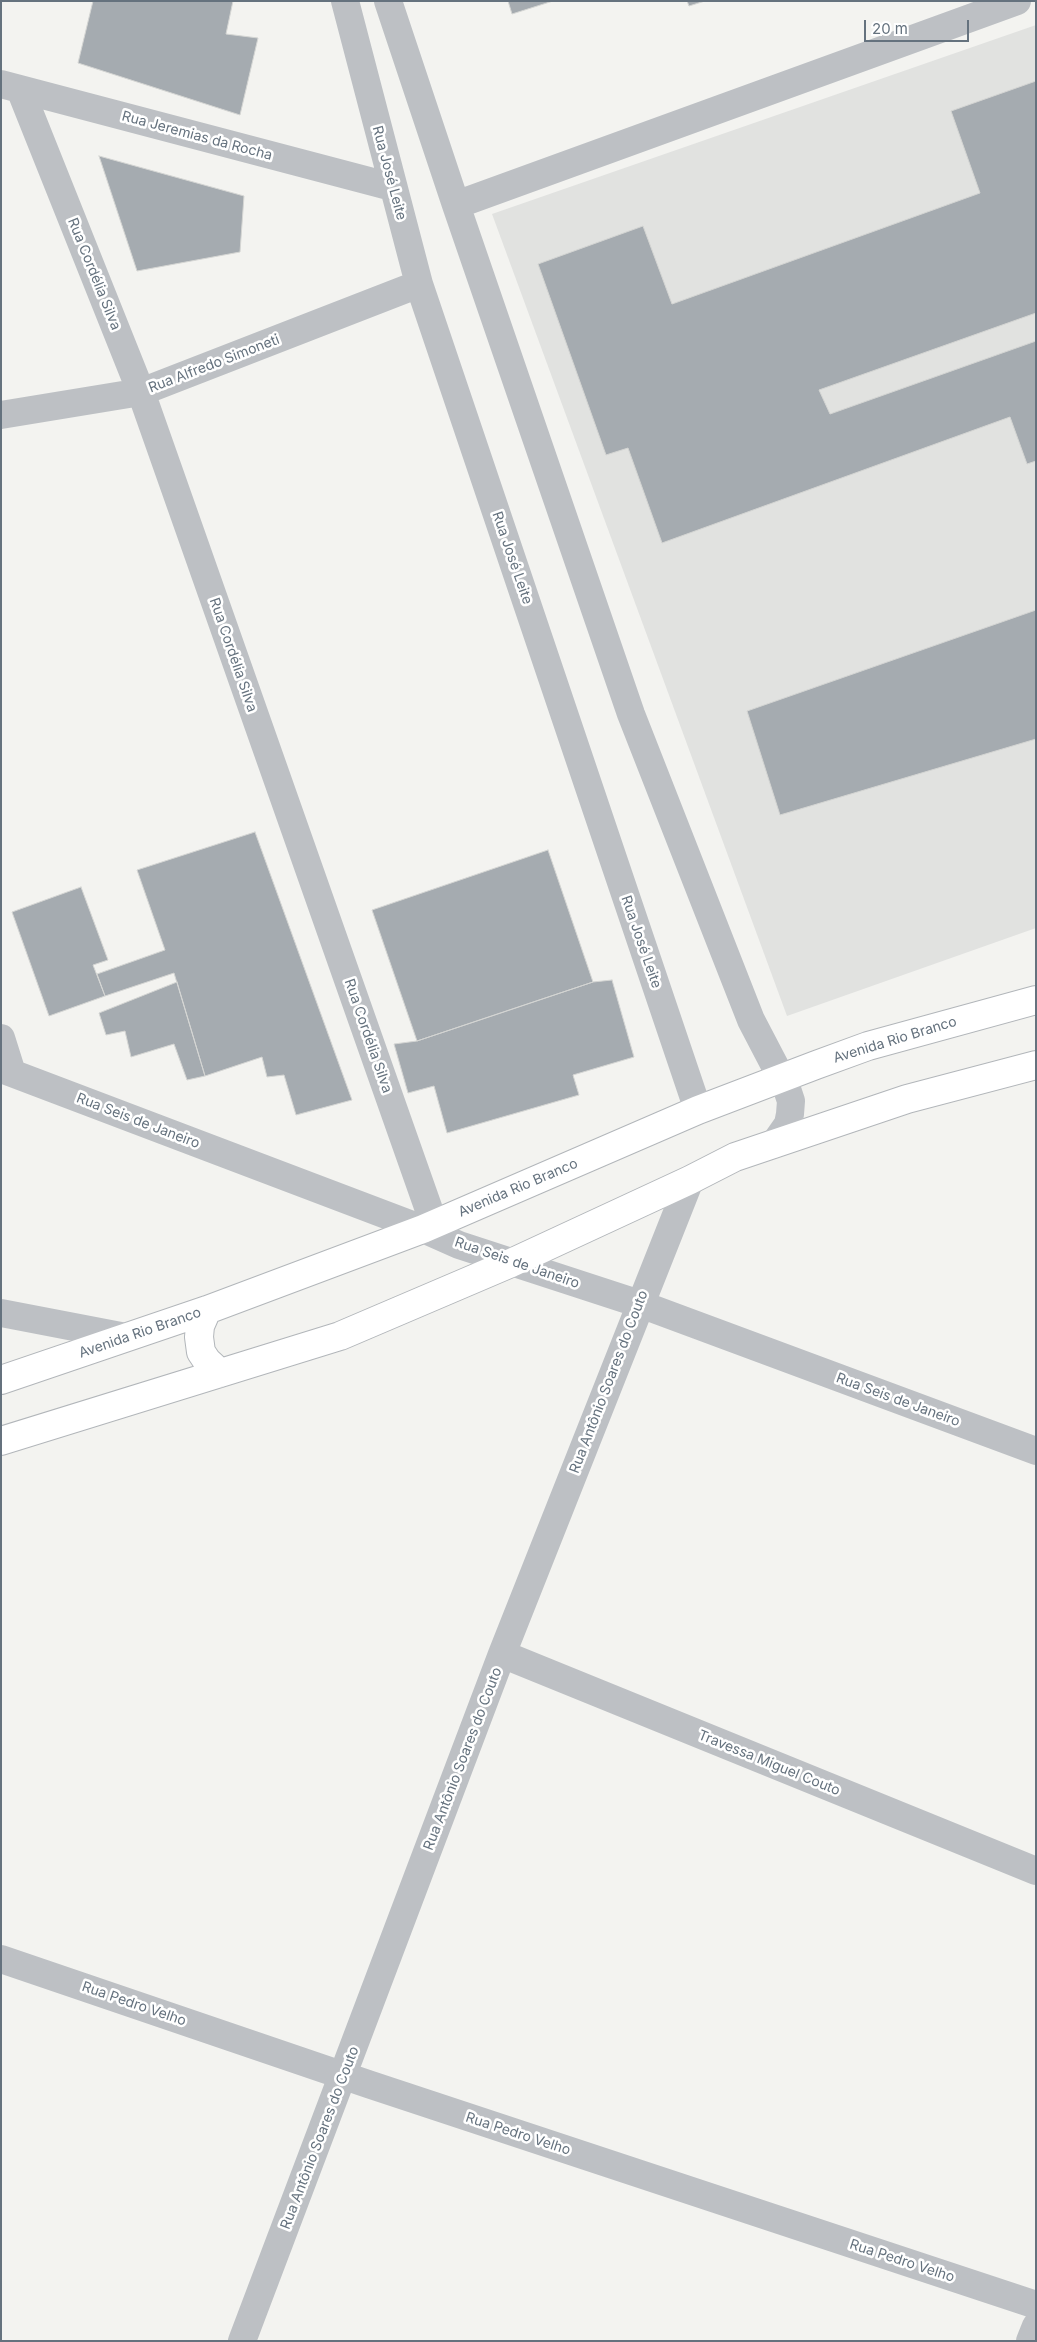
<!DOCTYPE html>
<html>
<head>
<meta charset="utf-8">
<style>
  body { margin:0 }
  #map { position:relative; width:1037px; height:2342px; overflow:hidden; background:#f3f3f0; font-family:Inter,sans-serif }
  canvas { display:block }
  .frame { position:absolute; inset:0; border:2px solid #65727e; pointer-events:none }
  .scale { position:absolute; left:864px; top:20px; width:105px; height:22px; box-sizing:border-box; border:2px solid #65727e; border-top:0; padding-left:6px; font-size:15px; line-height:18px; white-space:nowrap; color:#65727e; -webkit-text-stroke:4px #fff; paint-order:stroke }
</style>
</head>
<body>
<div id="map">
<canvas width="1037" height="2342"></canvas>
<div class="frame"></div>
<div class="scale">20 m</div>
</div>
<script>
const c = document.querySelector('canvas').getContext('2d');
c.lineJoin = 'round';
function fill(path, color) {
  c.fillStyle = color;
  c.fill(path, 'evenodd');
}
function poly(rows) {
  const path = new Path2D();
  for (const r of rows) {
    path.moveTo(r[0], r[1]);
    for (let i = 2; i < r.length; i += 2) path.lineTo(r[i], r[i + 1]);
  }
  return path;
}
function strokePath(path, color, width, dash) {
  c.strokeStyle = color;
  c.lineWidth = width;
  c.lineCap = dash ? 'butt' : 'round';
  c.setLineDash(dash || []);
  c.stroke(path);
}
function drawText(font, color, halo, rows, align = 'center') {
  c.font = font + ' Inter,sans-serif';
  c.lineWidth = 5;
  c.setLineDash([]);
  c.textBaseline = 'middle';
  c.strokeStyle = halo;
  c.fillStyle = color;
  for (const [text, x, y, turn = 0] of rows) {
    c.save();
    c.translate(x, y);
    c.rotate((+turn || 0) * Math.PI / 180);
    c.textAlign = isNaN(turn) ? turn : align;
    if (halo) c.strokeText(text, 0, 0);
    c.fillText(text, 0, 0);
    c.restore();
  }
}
const built = poly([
  [1036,25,1036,928,787,1016,492,214]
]);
const building = poly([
  [93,1,233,1,226,34,258,38,240,115,78,63,93,1],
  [508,1,553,1,512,14,508,1],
  [687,1,705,1,689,6,687,1],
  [1036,81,1036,313,819,390,830,414,1036,341,1036,461,1027,464,1010,417,662,543,628,448,606,455,538,264,643,226,672,304,980,193,951,111,1036,81],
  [99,156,244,196,240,252,137,271,99,156],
  [1036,610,1036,739,780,815,747,711,1036,610],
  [255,832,352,1100,296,1115,284,1075,267,1077,262,1057,205,1076,174,973,105,996,97,974,165,950,137,870,255,832],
  [548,850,593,982,417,1041,372,910,548,850],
  [81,887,108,960,93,965,105,996,49,1016,12,912,81,887],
  [612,980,634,1057,573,1075,579,1095,447,1133,434,1086,408,1093,394,1044,417,1041,593,982,612,980],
  [177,982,205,1076,187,1080,174,1044,131,1057,125,1031,106,1035,99,1013,177,982]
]);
const minor = poly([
  [345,1,419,284,698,1110],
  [388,1,456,205,631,714,751,1020,787,1089,791,1101,790,1114,788,1124,774,1144],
  [1,84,392,187],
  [20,89,141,392,434,1224],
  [456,205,1017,1],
  [1,415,141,392,419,284],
  [1,1038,12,1073],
  [1,1069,423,1229,459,1245,640,1304,1036,1451],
  [1,1313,126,1337],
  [502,1654,1036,1871],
  [1,1959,368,2084,1036,2305],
  [242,2341,502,1654,690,1180],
  [1030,2341,1036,2326]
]);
const secondary = poly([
  [207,1310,200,1326,199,1337,201,1352,207,1361,220,1373],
  [1,1380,207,1310,423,1229,698,1110,816,1065,868,1046,1036,1000],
  [1,1441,340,1336,511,1263,690,1180,735,1157,907,1099,1036,1065]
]);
const streetNames = [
  ["Rua Jeremias da Rocha",197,136,15],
  ["Rua José Leite",389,173,75],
  ["Rua Cordélia Silva",94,274,68],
  ["Rua Alfredo Simoneti",214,364,-21],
  ["Rua José Leite",512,558,71],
  ["Rua Cordélia Silva",233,655,71],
  ["Rua José Leite",641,942,71],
  ["Rua Cordélia Silva",368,1036,71],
  ["Avenida Rio Branco",895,1040,-17],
  ["Rua Seis de Janeiro",138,1121,21],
  ["Avenida Rio Branco",518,1188,-23],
  ["Rua Seis de Janeiro",517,1263,19],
  ["Avenida Rio Branco",140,1333,-19],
  ["Rua Antônio Soares do Couto",609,1382,-69],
  ["Rua Seis de Janeiro",898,1400,20],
  ["Rua Antônio Soares do Couto",463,1759,-69],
  ["Travessa Miguel Couto",769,1763,22],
  ["Rua Pedro Velho",134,2004,19],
  ["Rua Pedro Velho",518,2134,18],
  ["Rua Antônio Soares do Couto",320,2138,-69],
  ["Rua Pedro Velho",902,2261,18]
];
fill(built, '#e1e2e0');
fill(building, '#a5abb0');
strokePath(building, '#d4d5d3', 1);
strokePath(secondary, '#b2b6ba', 30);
strokePath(minor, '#bdc0c4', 28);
strokePath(secondary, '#fff', 28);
drawText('14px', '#65727e', '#fff', streetNames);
</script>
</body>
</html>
